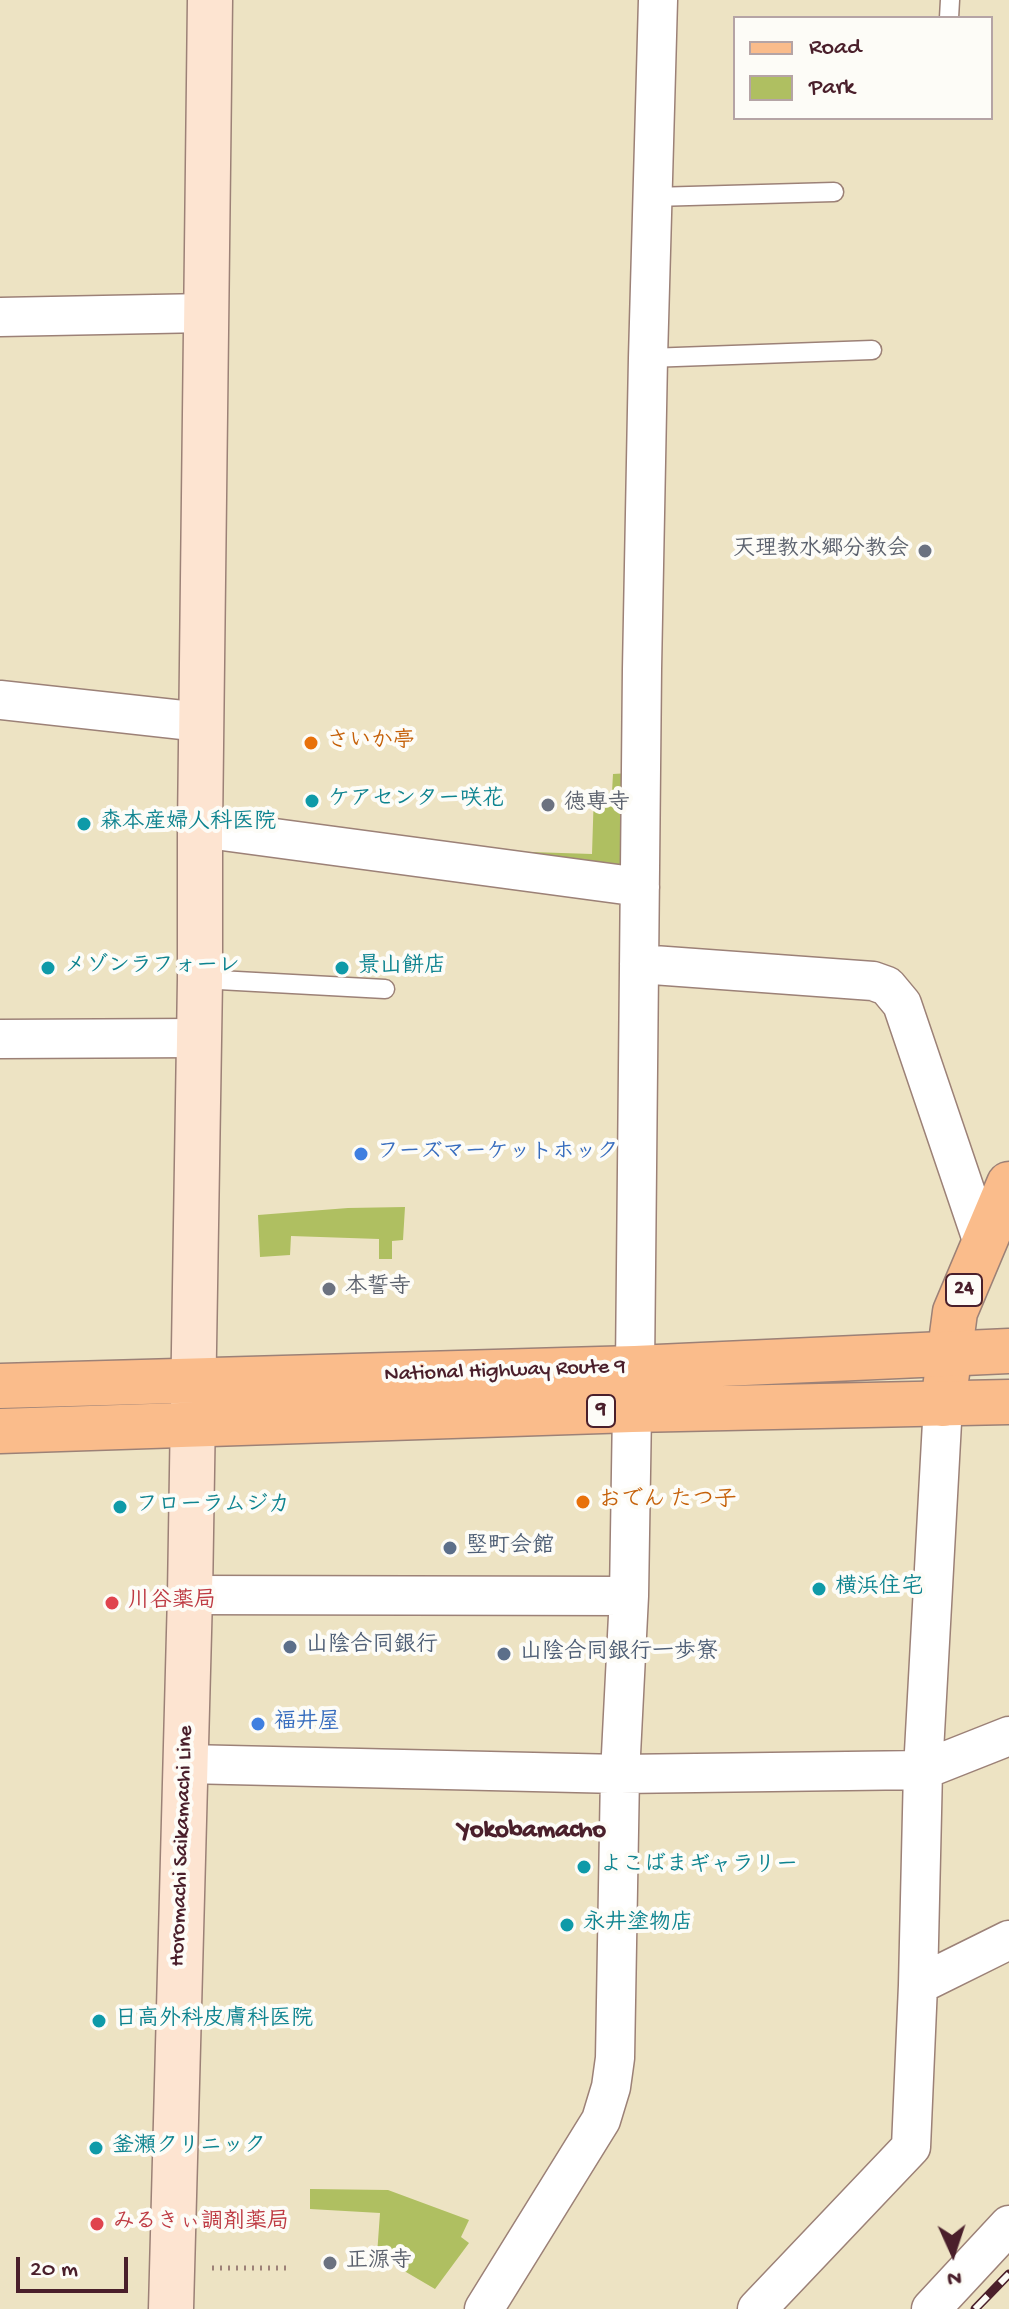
<!DOCTYPE html>
<html>
<head>
<meta charset="utf-8">
<style>
  body { margin:0 }
  #map { position:relative; width:1009px; height:2309px; overflow:hidden; background:#ede3c3; font-family:"Gochi Hand",sans-serif }
  canvas { display:block }
  .legend { position:absolute; left:733px; top:16px; width:260px; height:104px; box-sizing:border-box; background:#fdfcf7; border:2px solid #b5a4a5; margin:0; padding:10px 14px; list-style:none; font-size:24px; color:#4a1f2b }
  .legend li { display:flex; align-items:center; gap:16px; height:40px }
  .legend b { width:40px; border:2px solid #b5a4a5 }
  .north { position:absolute; left:913px; top:2213px; width:80px; height:80px; -webkit-text-stroke:6px #fdfcf7; paint-order:stroke; rotate:177deg; font-size:22px; font-weight:700; line-height:32px; text-align:center; color:#4a1f2b }
  .north::after { content:''; display:block; margin:auto; width:28px; height:36px; background:#4a1f2b; clip-path:polygon(50% 0,100% 100%,50% 72%,0 100%) }
  .scale { position:absolute; left:16px; top:2257px; width:112px; height:36px; box-sizing:border-box; border:4px solid #4a1f2b; border-top:0; padding-left:10px; font-size:24px; line-height:28px; white-space:nowrap; color:#4a1f2b; -webkit-text-stroke:6px #fdfcf7; paint-order:stroke }
</style>
</head>
<body>
<div id="map">
<canvas width="1009" height="2309"></canvas>
<ul class="legend">
<li><b style="height:10px;background:#fabc8b"></b>Road</li>
<li><b style="height:22px;background:#afbf61"></b>Park</li>
</ul>
<div class="north">N</div>
<div class="scale">20 m</div>
</div>
<script>
const c = document.querySelector('canvas').getContext('2d');
c.lineJoin = 'round';
function fill(path, color) {
  c.fillStyle = color;
  c.fill(path, 'evenodd');
}
function poly(rows) {
  const path = new Path2D();
  for (const r of rows) {
    path.moveTo(r[0], r[1]);
    for (let i = 2; i < r.length; i += 2) path.lineTo(r[i], r[i + 1]);
  }
  return path;
}
function strokePath(path, color, width, dash) {
  c.strokeStyle = color;
  c.lineWidth = width;
  c.lineCap = dash ? 'butt' : 'round';
  c.setLineDash(dash || []);
  c.stroke(path);
}
function drawText(font, color, halo, rows, align = 'center') {
  c.font = font + ' "Gochi Hand","Klee One",sans-serif';
  c.lineWidth = 8;
  c.setLineDash([]);
  c.textBaseline = 'middle';
  c.strokeStyle = halo;
  c.fillStyle = color;
  for (const [text, x, y, turn = 0] of rows) {
    c.save();
    c.translate(x, y);
    c.rotate((+turn || 0) * Math.PI / 180);
    c.textAlign = isNaN(turn) ? turn : align;
    if (halo) c.strokeText(text, 0, 0);
    c.fillText(text, 0, 0);
    c.restore();
  }
}
const green = poly([
  [630,773,630,880,500,851,592,854,594,791,612,792,613,774],
  [405,1207,403,1240,392,1241,392,1259,379,1259,379,1239,291,1236,290,1255,260,1257,258,1215,348,1208],
  [310,2189,388,2190,469,2220,461,2237,469,2243,435,2289,377,2255,380,2213,310,2209]
]);
const path = poly([
  [212,2268,287,2268]
]);
const lane = poly([
  [949,18,950,0],
  [653,197,834,192],
  [648,358,872,350],
  [200,979,385,989]
]);
const street = poly([
  [0,317,206,313],
  [0,700,201,722],
  [200,828,640,887],
  [639,964,873,981,887,986,902,1004,983,1243],
  [0,1039,199,1038],
  [635,1368,642,669,648,358,658,0],
  [190,1595,629,1596],
  [186,1764,620,1774,923,1770,1009,1736],
  [918,1985,1009,1940],
  [484,2309,601,2120,611,2087,615,2058,620,1774,629,1596,632,1410],
  [757,2309,911,2147,918,1985,923,1770,943,1404],
  [931,2309,1009,2225]
]);
const secondary = poly([
  [171,2309,190,1595,200,979,200,828,210,0]
]);
const primary = poly([
  [943,1404,955,1312,1009,1184]
]);
const highway = poly([
  [0,1386,635,1368,1009,1351],
  [0,1431,632,1410,1009,1402]
]);
const rail = poly([
  [975,2309,1009,2274]
]);
const markers = [
  [925,551,8,"#6b7280"],
  [311,743,8,"#e8710a"],
  [312,801,8,"#0f9aa8"],
  [548,805,8,"#6b7280"],
  [84,824,8,"#0f9aa8"],
  [48,968,8,"#0f9aa8"],
  [342,968,8,"#0f9aa8"],
  [361,1154,8,"#3f7fe0"],
  [329,1289,8,"#6b7280"],
  [583,1502,8,"#e8710a"],
  [120,1507,8,"#0f9aa8"],
  [450,1548,8,"#5c6f8a"],
  [819,1589,8,"#0f9aa8"],
  [112,1603,8,"#e0444e"],
  [290,1647,8,"#5c6f8a"],
  [504,1654,8,"#5c6f8a"],
  [258,1724,8,"#3f7fe0"],
  [584,1867,8,"#0f9aa8"],
  [567,1925,8,"#0f9aa8"],
  [99,2021,8,"#0f9aa8"],
  [96,2148,8,"#0f9aa8"],
  [97,2224,8,"#e0444e"],
  [330,2263,8,"#6b7280"]
];
const shields = [
  [964,1290,36],
  [601,1411,28]
];
const shieldNames = [
  ["24",964,1290],
  ["9",601,1411]
];
const worshipNames = [
  ["天理教水郷分教会",909,551,"right"],
  ["徳専寺",564,805],
  ["本誓寺",345,1289],
  ["正源寺",346,2263]
];
const foodNames = [
  ["さいか亭",327,743],
  ["おでん たつ子",599,1502]
];
const cultureNames = [
  ["ケアセンター咲花",328,801],
  ["森本産婦人科医院",100,824],
  ["メゾンラフォーレ",64,968],
  ["景山餅店",358,968],
  ["フローラムジカ",136,1507],
  ["横浜住宅",835,1589],
  ["よこばまギャラリー",600,1867],
  ["永井塗物店",583,1925],
  ["日高外科皮膚科医院",115,2021],
  ["釜瀬クリニック",112,2148]
];
const shopNames = [
  ["フーズマーケットホック",377,1154],
  ["福井屋",274,1724]
];
const streetNames = [
  ["National Highway Route 9",505,1372,-2],
  ["Horomachi Saikamachi Line",183,1846,-88]
];
const serviceNames = [
  ["竪町会館",466,1548],
  ["山陰合同銀行",306,1647],
  ["山陰合同銀行一歩寮",520,1654]
];
const healthNames = [
  ["川谷薬局",128,1603],
  ["みるきぃ調剤薬局",113,2224]
];
const quarterNames = [
  ["Yokobamacho",532,1832]
];
fill(green, '#afbf61');
strokePath(lane, '#9c8177', 21);
strokePath(street, '#9c8177', 41);
strokePath(secondary, '#9c8177', 47);
strokePath(primary, '#9c8177', 47);
strokePath(highway, '#9c8177', 47);
strokePath(path, '#9c8177', 5, [2, 6]);
strokePath(lane, '#fff', 18);
strokePath(street, '#fff', 38);
strokePath(secondary, '#fde4d1', 44);
strokePath(primary, '#fabc8b', 44);
strokePath(highway, '#fabc8b', 44);
strokePath(rail, '#4a1f2b', 9);
strokePath(rail, '#fdfcf7', 6, [18]);
for (const [x, y, r, color] of markers) {
  const dot = new Path2D();
  dot.arc(x, y, r, 0, 2 * Math.PI);
  c.fillStyle = color;
  c.fill(dot);
  strokePath(dot, '#fdfcf7', 3);
}
for (const [x, y, w] of shields) {
  const box = new Path2D();
  box.roundRect(x - w / 2, y - 16, w, 32, 6);
  c.fillStyle = '#fdfcf7';
  c.fill(box);
  strokePath(box, '#4a1f2b', 2);
}
drawText('bold 20px', '#4a1f2b', null, shieldNames);
drawText('bold 22px', '#5b616d', '#fdfcf7', worshipNames, 'left');
drawText('bold 22px', '#c56008', '#fdfcf7', foodNames, 'left');
drawText('bold 22px', '#0d838f', '#fdfcf7', cultureNames, 'left');
drawText('bold 22px', '#366cbe', '#fdfcf7', shopNames, 'left');
drawText('22px', '#4a1f2b', '#fdfcf7', streetNames);
drawText('bold 22px', '#4e5e75', '#fdfcf7', serviceNames, 'left');
drawText('bold 22px', '#be3a42', '#fdfcf7', healthNames, 'left');
drawText('bold 26px', '#4a1f2b', '#fdfcf7', quarterNames);
</script>
</body>
</html>
